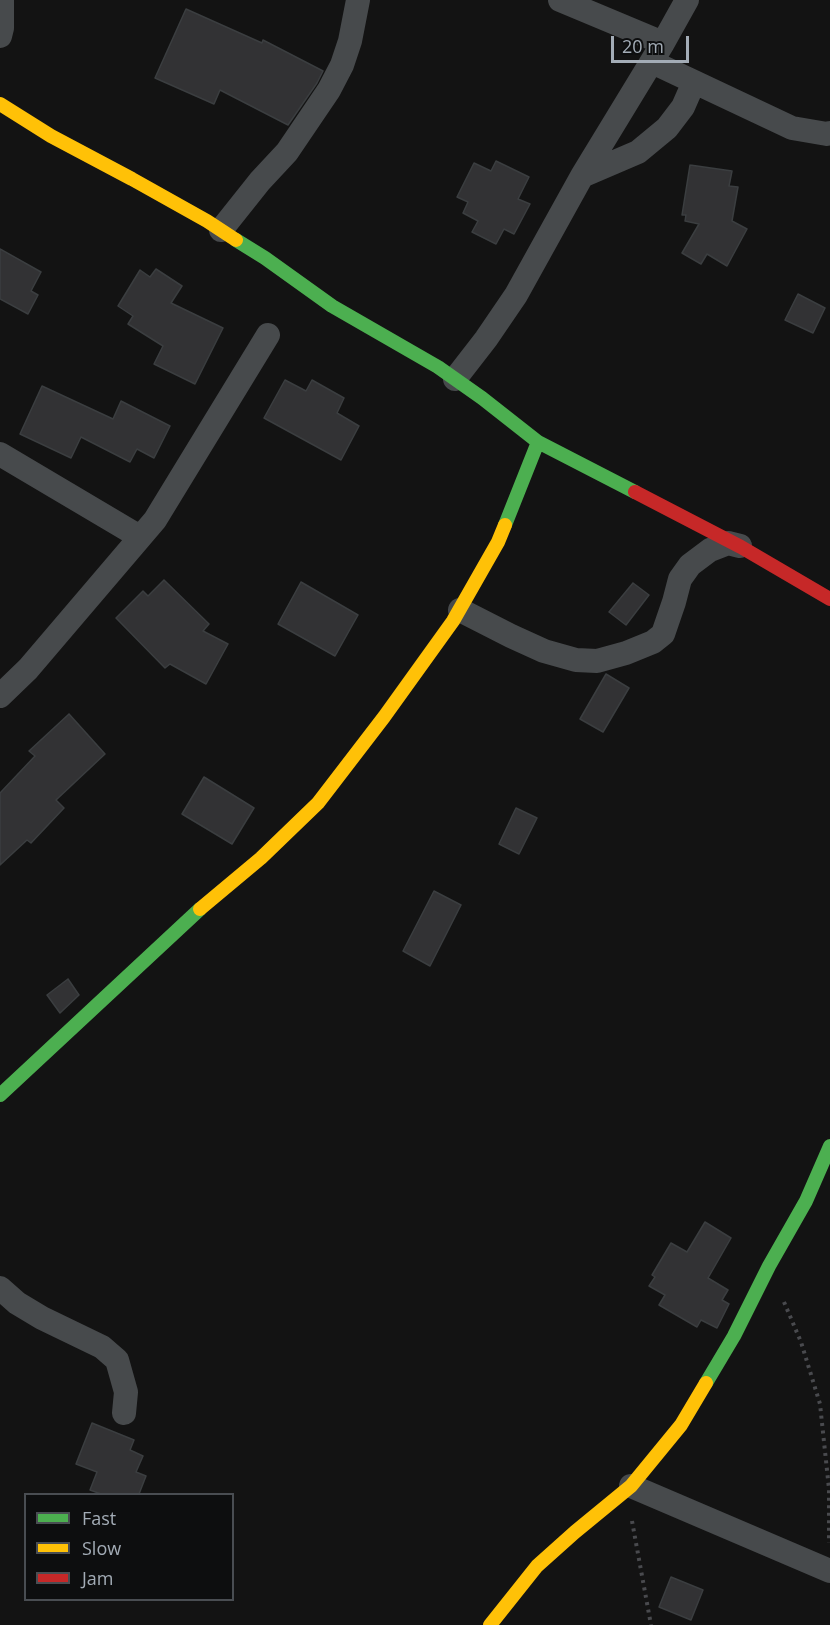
<!DOCTYPE html>
<html>
<head>
<meta charset="utf-8">
<style>
  body { margin:0 }
  #map { position:relative; width:830px; height:1625px; overflow:hidden; background:#131313; font-family:"Open Sans",sans-serif }
  canvas { display:block }
  .legend { position:absolute; left:24px; top:1493px; width:210px; height:108px; box-sizing:border-box; background:#0d0e0f; border:2px solid #494d52; margin:0; padding:8px 10px; list-style:none; font-size:18px; color:#a3acb6 }
  .legend li { display:flex; align-items:center; gap:12px; height:30px }
  .legend b { width:30px; border:2px solid #494d52 }
  .scale { position:absolute; left:611px; top:36px; width:78px; height:27px; box-sizing:border-box; border:3px solid #a3acb6; border-top:0; padding-left:8px; font-size:18px; line-height:21px; white-space:nowrap; color:#a3acb6; -webkit-text-stroke:4px #0d0e0f; paint-order:stroke }
</style>
</head>
<body>
<div id="map">
<canvas width="830" height="1625"></canvas>
<ul class="legend">
<li><b style="height:8px;background:#4caf50"></b>Fast</li>
<li><b style="height:8px;background:#ffc107"></b>Slow</li>
<li><b style="height:8px;background:#c62828"></b>Jam</li>
</ul>
<div class="scale">20 m</div>
</div>
<script>
const c = document.querySelector('canvas').getContext('2d');
c.lineJoin = 'round';
function fill(path, color) {
  c.fillStyle = color;
  c.fill(path, 'evenodd');
}
function poly(rows) {
  const path = new Path2D();
  for (const r of rows) {
    path.moveTo(r[0], r[1]);
    for (let i = 2; i < r.length; i += 2) path.lineTo(r[i], r[i + 1]);
  }
  return path;
}
function strokePath(path, color, width, dash) {
  c.strokeStyle = color;
  c.lineWidth = width;
  c.lineCap = dash ? 'butt' : 'round';
  c.setLineDash(dash || []);
  c.stroke(path);
}
const building = poly([
  [186,9,262,43,263,40,323,71,317,83,288,125,220,90,214,104,155,78,186,9],
  [496,161,529,177,518,199,530,204,514,234,504,229,496,244,472,232,478,221,463,213,468,202,457,197,474,163,491,171,496,161],
  [690,165,732,171,729,186,738,187,732,221,747,229,727,266,707,254,701,264,682,253,699,224,685,221,686,215,682,215,690,165],
  [0,249,41,272,31,291,38,295,28,314,0,299,0,249],
  [156,269,182,286,171,303,223,328,195,384,154,364,163,346,128,324,133,316,118,306,140,270,150,277,156,269],
  [798,294,825,308,813,333,785,320,798,294],
  [285,380,306,391,312,380,344,398,337,413,359,426,341,460,264,418,285,380],
  [42,386,113,419,121,401,170,426,154,458,137,449,130,462,81,437,71,458,20,434,42,386],
  [164,580,209,624,203,631,228,644,206,684,170,664,165,668,116,618,143,591,148,596,164,580],
  [301,582,358,615,335,656,278,624,301,582],
  [633,583,649,595,626,625,609,612,633,583],
  [606,674,629,688,603,732,580,719,606,674],
  [69,714,105,754,56,800,64,808,31,843,27,840,0,865,0,793,35,756,29,751,69,714],
  [204,777,254,808,232,844,182,814,204,777],
  [516,808,537,818,519,854,499,844,516,808],
  [434,891,461,905,430,966,403,951,434,891],
  [68,979,79,995,60,1013,47,995,68,979],
  [705,1222,731,1238,708,1278,728,1290,722,1300,729,1304,717,1328,701,1320,697,1327,659,1305,665,1295,649,1286,655,1277,652,1275,671,1243,687,1252,705,1222],
  [92,1423,134,1440,130,1450,143,1456,136,1472,146,1476,139,1494,101,1494,90,1490,97,1472,76,1464,92,1423],
  [671,1577,703,1590,691,1620,659,1607,671,1577]
]);
const path = poly([
  [784,1302,801,1342,820,1404,829,1489,829,1543],
  [632,1521,651,1625]
]);
const street = poly([
  [560,0,663,43],
  [0,36,2,28,2,0],
  [652,62,792,128,827,134,830,133],
  [582,176,638,152,667,128,683,107,694,82],
  [221,230,260,181,287,152,329,90,342,65,350,41,358,0],
  [455,379,486,339,516,295,582,176,663,43,687,0],
  [0,454,140,537],
  [460,610,511,636,544,651,576,660,597,661,626,653,653,642,663,634,674,602,680,579,690,565,710,550,728,543,740,546],
  [0,696,28,669,155,520,268,335],
  [0,1288,17,1303,42,1318,102,1347,117,1360,126,1392,124,1413],
  [631,1486,830,1571]
]);
const fast = poly([
  [236,240,265,258,332,306,438,367,482,398,538,442,635,492],
  [505,525,538,442],
  [0,1095,200,909],
  [706,1383,734,1336,769,1266,806,1201,830,1146]
]);
const slow = poly([
  [0,104,51,136,132,179,207,221,236,240],
  [200,909,261,858,318,803,384,717,453,621,498,542,505,525],
  [490,1625,537,1566,575,1532,631,1486,681,1425,706,1383]
]);
const jam = poly([
  [635,492,741,547,830,599]
]);
fill(building, '#323234');
strokePath(building, '#3b3e40', 1.5);
strokePath(path, '#494a4e', 4, [3, 4.5]);
strokePath(street, '#474a4c', 24);
strokePath(fast, '#4caf50', 14);
strokePath(slow, '#ffc107', 14);
strokePath(jam, '#c62828', 14);
</script>
</body>
</html>
